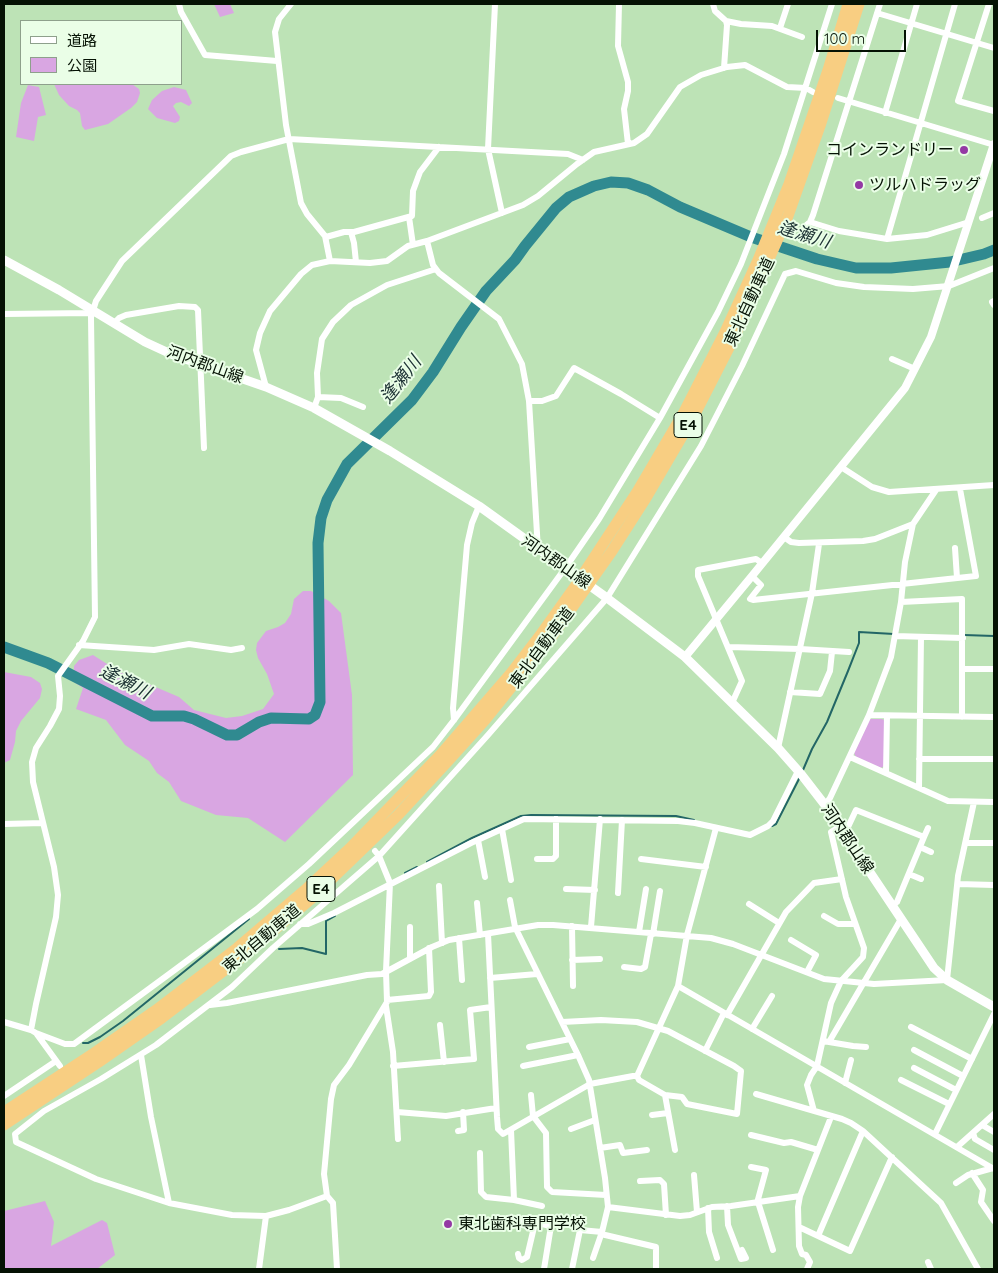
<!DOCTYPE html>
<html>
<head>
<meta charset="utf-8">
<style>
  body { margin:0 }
  #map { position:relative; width:998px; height:1273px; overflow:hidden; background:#bde3b6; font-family:Quicksand,"Noto Sans JP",sans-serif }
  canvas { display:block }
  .frame { position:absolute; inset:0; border:5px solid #051204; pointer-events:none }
  .legend { position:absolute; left:20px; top:20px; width:162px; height:65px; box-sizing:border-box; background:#eafee7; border:1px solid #8ea08c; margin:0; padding:6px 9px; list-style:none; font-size:15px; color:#051204 }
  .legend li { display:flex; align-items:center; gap:10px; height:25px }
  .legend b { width:25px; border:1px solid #8ea08c }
  .scale { position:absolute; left:816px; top:30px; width:90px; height:22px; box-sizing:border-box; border:2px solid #051204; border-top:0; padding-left:6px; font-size:15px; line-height:18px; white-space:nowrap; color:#051204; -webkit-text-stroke:4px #eafee7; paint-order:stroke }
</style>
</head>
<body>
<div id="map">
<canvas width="998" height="1273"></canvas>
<div class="frame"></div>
<ul class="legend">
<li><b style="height:6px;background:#fff"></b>道路</li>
<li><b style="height:14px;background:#d9a6e2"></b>公園</li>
</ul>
<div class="scale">100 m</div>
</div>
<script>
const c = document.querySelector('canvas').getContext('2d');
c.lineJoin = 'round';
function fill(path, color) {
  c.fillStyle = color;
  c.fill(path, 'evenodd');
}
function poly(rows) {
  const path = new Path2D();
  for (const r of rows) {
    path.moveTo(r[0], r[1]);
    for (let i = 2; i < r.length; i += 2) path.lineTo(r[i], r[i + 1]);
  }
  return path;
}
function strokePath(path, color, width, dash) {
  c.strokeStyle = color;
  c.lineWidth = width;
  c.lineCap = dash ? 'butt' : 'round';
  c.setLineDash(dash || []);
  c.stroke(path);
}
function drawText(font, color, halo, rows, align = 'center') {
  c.font = font + ' Quicksand,"Noto Sans JP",sans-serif';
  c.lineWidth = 4;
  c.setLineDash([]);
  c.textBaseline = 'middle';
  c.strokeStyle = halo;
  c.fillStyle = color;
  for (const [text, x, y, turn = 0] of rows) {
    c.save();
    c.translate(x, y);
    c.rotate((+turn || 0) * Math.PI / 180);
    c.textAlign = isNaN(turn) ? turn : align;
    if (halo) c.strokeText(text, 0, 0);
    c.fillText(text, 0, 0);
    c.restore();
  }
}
const green = poly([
  [214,4,230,4,234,13,220,17],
  [54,84,132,84,139,89,140,93,137,102,131,108,108,124,85,130,82,126,80,113,77,110,69,106,59,95],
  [28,85,39,87,46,115,38,117,34,141,16,137,21,103],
  [174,87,186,90,192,103,189,106,181,102,176,103,173,106,180,117,179,121,175,123,157,118,148,109,152,100,162,91],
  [303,591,311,591,329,601,341,613,352,695,353,775,285,842,248,818,216,815,181,801,169,782,157,773,149,761,125,745,106,720,76,709,83,688,74,682,74,666,79,660,93,655,118,671,179,697,194,710,226,718,242,716,263,709,274,694,267,674,258,658,256,650,257,643,266,631,278,627,285,623,291,614,294,599],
  [4,672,31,677,40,683,42,689,40,698,21,721,16,731,15,742,10,760,4,763],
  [870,719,882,719,885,721,884,766,881,768,856,757,854,753],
  [45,1201,54,1222,51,1246,102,1220,107,1223,115,1255,97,1269,4,1269,4,1211]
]);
const stream = poly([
  [964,635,994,636],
  [803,770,812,749,827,722,848,671,859,643,859,632,894,634],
  [772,826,776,824,800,777],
  [427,862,472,838,521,816,531,815,676,816,694,820],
  [405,873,417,867],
  [279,949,302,948,326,954,326,921,335,916],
  [83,1043,88,1043,100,1037,123,1021,249,919]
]);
const river = poly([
  [4,647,48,663,152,716,184,716,194,719,227,735,237,735,259,722,271,718,309,719,315,715,320,702,318,543,321,518,327,500,347,464,412,400,433,372,461,327,486,291,515,260,525,246,556,208,569,197,594,186,611,182,628,183,648,190,680,207,751,237,817,259,856,268,891,268,950,262,984,254,994,250]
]);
const minor = poly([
  [179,4,181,12,205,55,277,61],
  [291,4,279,19,275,32,286,125,301,203,307,214,325,236,330,261],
  [495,4,488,149,502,213],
  [619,4,618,46,628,82,628,91,624,109,628,144],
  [713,4,715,11,726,21,727,25,724,68],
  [989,4,958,101,994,111],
  [877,13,994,48],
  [726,21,741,24,772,26,802,37],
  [780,28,788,4],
  [838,98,994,145],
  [885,113,917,4],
  [409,217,413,245],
  [982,218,994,213],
  [810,222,839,231,887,239,927,235,969,222],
  [804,227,810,222,813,215,880,4],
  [351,232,354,243,356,262],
  [326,237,344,232,354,232,412,216,413,191,420,172,439,147],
  [887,239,955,4],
  [427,241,433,265,439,273,499,319,522,364,529,401,538,550],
  [994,301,992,302,994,305],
  [4,314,91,313],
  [114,323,119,318,126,315,179,306,195,307,198,310,204,448],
  [892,359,915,369],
  [266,387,256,350,260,333,270,311,301,274,312,265,330,261,370,263,387,261,408,246,427,241,523,205,538,196,577,164,594,152,634,143,647,134,680,87,701,75,727,67,745,65,787,87,806,88,813,92],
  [318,397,341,398,363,407],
  [529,401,542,401,556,396,574,368,621,394,660,418],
  [314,408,318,397,317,373,322,339,333,322,351,305,387,285,436,269],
  [841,467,872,487,889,492,994,485],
  [784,537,791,542,799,543,863,541,875,539,913,524,936,490],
  [955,548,957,578],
  [752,576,761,585,750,599,753,600,976,576,960,489],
  [901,602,962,599,962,717],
  [895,636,963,638],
  [79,645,154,650,189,644,231,650,242,648],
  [729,647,800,649,849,652],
  [963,669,994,669],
  [790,692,820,694,830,671,832,652],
  [732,703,742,681,698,576,698,570,756,559,762,563],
  [869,715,994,717],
  [454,720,453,708,467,545,472,523,479,506],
  [778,748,812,593,819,544],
  [850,757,948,801,994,802],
  [919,759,994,759],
  [886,773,887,716],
  [919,788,921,637],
  [825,805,830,798,869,715,891,657,901,602,905,562,913,524],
  [4,824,43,823],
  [502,829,511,880],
  [841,831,848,827,856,810,924,837,897,902,892,906],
  [924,837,928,828],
  [478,840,485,877],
  [966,843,994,843],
  [920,847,931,852],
  [537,859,553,859,556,856,556,819],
  [641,859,706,867],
  [909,874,921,879],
  [958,884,994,885],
  [439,886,442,943],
  [566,889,595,890],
  [618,893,622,820],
  [510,900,515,927,578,1055,589,1080,605,1178,608,1207,680,1216,690,1215,712,1207,731,1206,800,1196],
  [477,903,480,935],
  [749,904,779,923],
  [824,916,838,924,855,924],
  [300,924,308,924,334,913,471,843,524,819,678,821,695,823,750,835,768,826,773,821,798,771],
  [572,926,573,986],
  [410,927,410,958],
  [591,927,600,819],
  [639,932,646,889],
  [488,934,497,1117,498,1129,503,1134,590,1084,633,1076,637,1076,639,1080,665,1095,682,1097,687,1104,737,1114,741,1071,734,1066,668,1031,637,1022,601,1020,562,1022],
  [653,934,660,891],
  [459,938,462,980],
  [791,940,816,955,807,972],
  [572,960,600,959],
  [624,967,641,969,645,967,651,934],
  [490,978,537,974],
  [678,986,994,1169],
  [387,1000,429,996,431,992,429,948],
  [210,1005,227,1003,367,975,382,974,432,947,449,940,538,925,553,925,711,938,733,944,824,979,874,984,947,980,958,876,974,802],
  [386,1006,393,1052,398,1139],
  [727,1015,786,912,814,883,842,879],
  [4,1022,31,1030],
  [440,1025,444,1062],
  [911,1027,972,1059],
  [752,1029,772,996],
  [36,1033,65,1044,74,1044,176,969,257,909,309,864,433,747,454,720,566,567,599,519,660,418,718,312,741,264,784,154,832,4],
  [823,1041,829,1042,901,919],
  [829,1042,853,1046,866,1047],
  [529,1047,570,1039],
  [914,1050,963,1076],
  [705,1051,724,1013],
  [141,1055,151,1117,169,1203],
  [60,1066,36,1033,31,1030,36,1004,56,917,58,895,54,867,33,782,32,762,36,748,50,726,59,709,60,696,58,676,83,641,95,617,91,317,96,301,122,261,231,156,241,152,289,139,568,154,583,160],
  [393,1066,474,1059,470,1010,491,1007],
  [523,1066,578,1055],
  [914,1068,956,1090],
  [637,1076,678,986,687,935,716,828],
  [901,1080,949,1104],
  [845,1083,851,1060],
  [756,1094,842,1119,851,1123,863,1131,941,1203,978,1269],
  [531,1095,533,1116,546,1133,547,1187,552,1192,606,1195],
  [665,1095,675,1150],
  [4,1096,56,1061],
  [814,1111,807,1085,811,1075,817,1066,831,1003,841,981,863,957,864,948,846,897,831,832,839,827],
  [397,1112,446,1116,496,1108],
  [652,1115,668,1113],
  [982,1125,994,1132],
  [571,1129,595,1120],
  [458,1131,464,1130,463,1112],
  [973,1133,975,1139,994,1150],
  [935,1134,994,1014],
  [751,1135,784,1143,791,1142,818,1150],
  [957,1147,994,1114],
  [600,1148,620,1145,623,1153,647,1150],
  [480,1153,481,1192,486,1197,514,1200,511,1130],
  [751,1167,766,1170,757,1203],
  [972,1173,983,1190,981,1202,994,1221],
  [694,1175,697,1212],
  [640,1181,660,1180,664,1184,666,1215],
  [956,1183,968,1175,993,1168],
  [327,1196,289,1210,266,1216,232,1215,169,1203,96,1179,16,1142,15,1134,44,1111,101,1079,156,1045,232,987,273,948,379,856,488,735,607,598,701,446,742,366,785,274,796,271,836,283,864,287,913,289,949,286,994,268],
  [514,1200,542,1206],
  [758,1202,773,1250],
  [727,1206,728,1225,741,1259,746,1258,742,1250],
  [708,1208,709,1232,717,1258],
  [518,1219,551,1226,544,1269],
  [799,1227,850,1251,892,1157],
  [601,1234,656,1247,656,1269],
  [818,1236,863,1131],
  [518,1254,519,1258,522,1260,527,1257,535,1223],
  [593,1258,602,1232,608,1207],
  [928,1262,931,1269],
  [259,1269,266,1216],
  [337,1269,333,1203,327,1196,324,1174,331,1099,334,1085,349,1065,387,1002,386,971,390,883,379,856,375,851],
  [572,1269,580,1230,602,1232],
  [807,1269,810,1262,806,1255,802,1254,799,1246,798,1207,800,1196,831,1117]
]);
const tertiary = poly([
  [685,657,752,576,905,388,931,337,994,144]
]);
const secondary = poly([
  [4,260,59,290,145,342,171,354,266,387,314,408,390,451,479,506,607,598,685,657,778,748,801,774,825,805,934,968,947,980,994,1007]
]);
const motorway = poly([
  [4,1112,94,1053,156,1010,237,948,305,890,350,848,441,754,511,673,541,634,574,588,637,492,684,412,725,332,758,260,789,184,828,70,848,4],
  [4,1125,99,1062,162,1018,242,957,311,899,399,814,449,760,485,720,550,639,612,551,646,498,694,416,735,336,788,216,820,126,859,4]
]);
const markers = [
  [964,150,5,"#9439a4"],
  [859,185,5,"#9439a4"],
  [448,1224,5,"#9439a4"]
];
const shields = [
  [688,425,28],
  [321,889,28]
];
const shieldNames = [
  ["E4",688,425],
  ["E4",321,889]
];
const poiNames = [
  ["コインランドリー",954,150,"right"],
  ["ツルハドラッグ",869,185],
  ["東北歯科専門学校",458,1224]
];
const streetNames = [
  ["東北自動車道",750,302,-65],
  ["河内郡山線",205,365,20],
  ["河内郡山線",556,562,35],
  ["東北自動車道",542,648,-53],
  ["河内郡山線",847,839,56],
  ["東北自動車道",262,939,-40]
];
const waterNames = [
  ["逢瀬川",804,235,17],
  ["逢瀬川",401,380,-52],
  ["逢瀬川",125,682,27]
];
fill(green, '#d9a6e2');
strokePath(stream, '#236666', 2);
strokePath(river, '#308a90', 11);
strokePath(minor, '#fff', 6);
strokePath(tertiary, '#fff', 8);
strokePath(secondary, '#fff', 9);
strokePath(motorway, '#f8ce82', 11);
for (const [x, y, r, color] of markers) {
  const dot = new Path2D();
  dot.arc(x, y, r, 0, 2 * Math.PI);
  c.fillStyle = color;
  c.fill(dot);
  strokePath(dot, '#eafee7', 2);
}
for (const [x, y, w] of shields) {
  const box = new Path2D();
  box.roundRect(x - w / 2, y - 12.5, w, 25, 4);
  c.fillStyle = '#eafee7';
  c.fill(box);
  strokePath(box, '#051204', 1);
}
drawText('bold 15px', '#051204', null, shieldNames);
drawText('16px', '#051204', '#eafee7', poiNames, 'left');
drawText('16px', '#051204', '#eafee7', streetNames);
drawText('italic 18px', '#1c3133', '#eafee7', waterNames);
</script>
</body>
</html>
